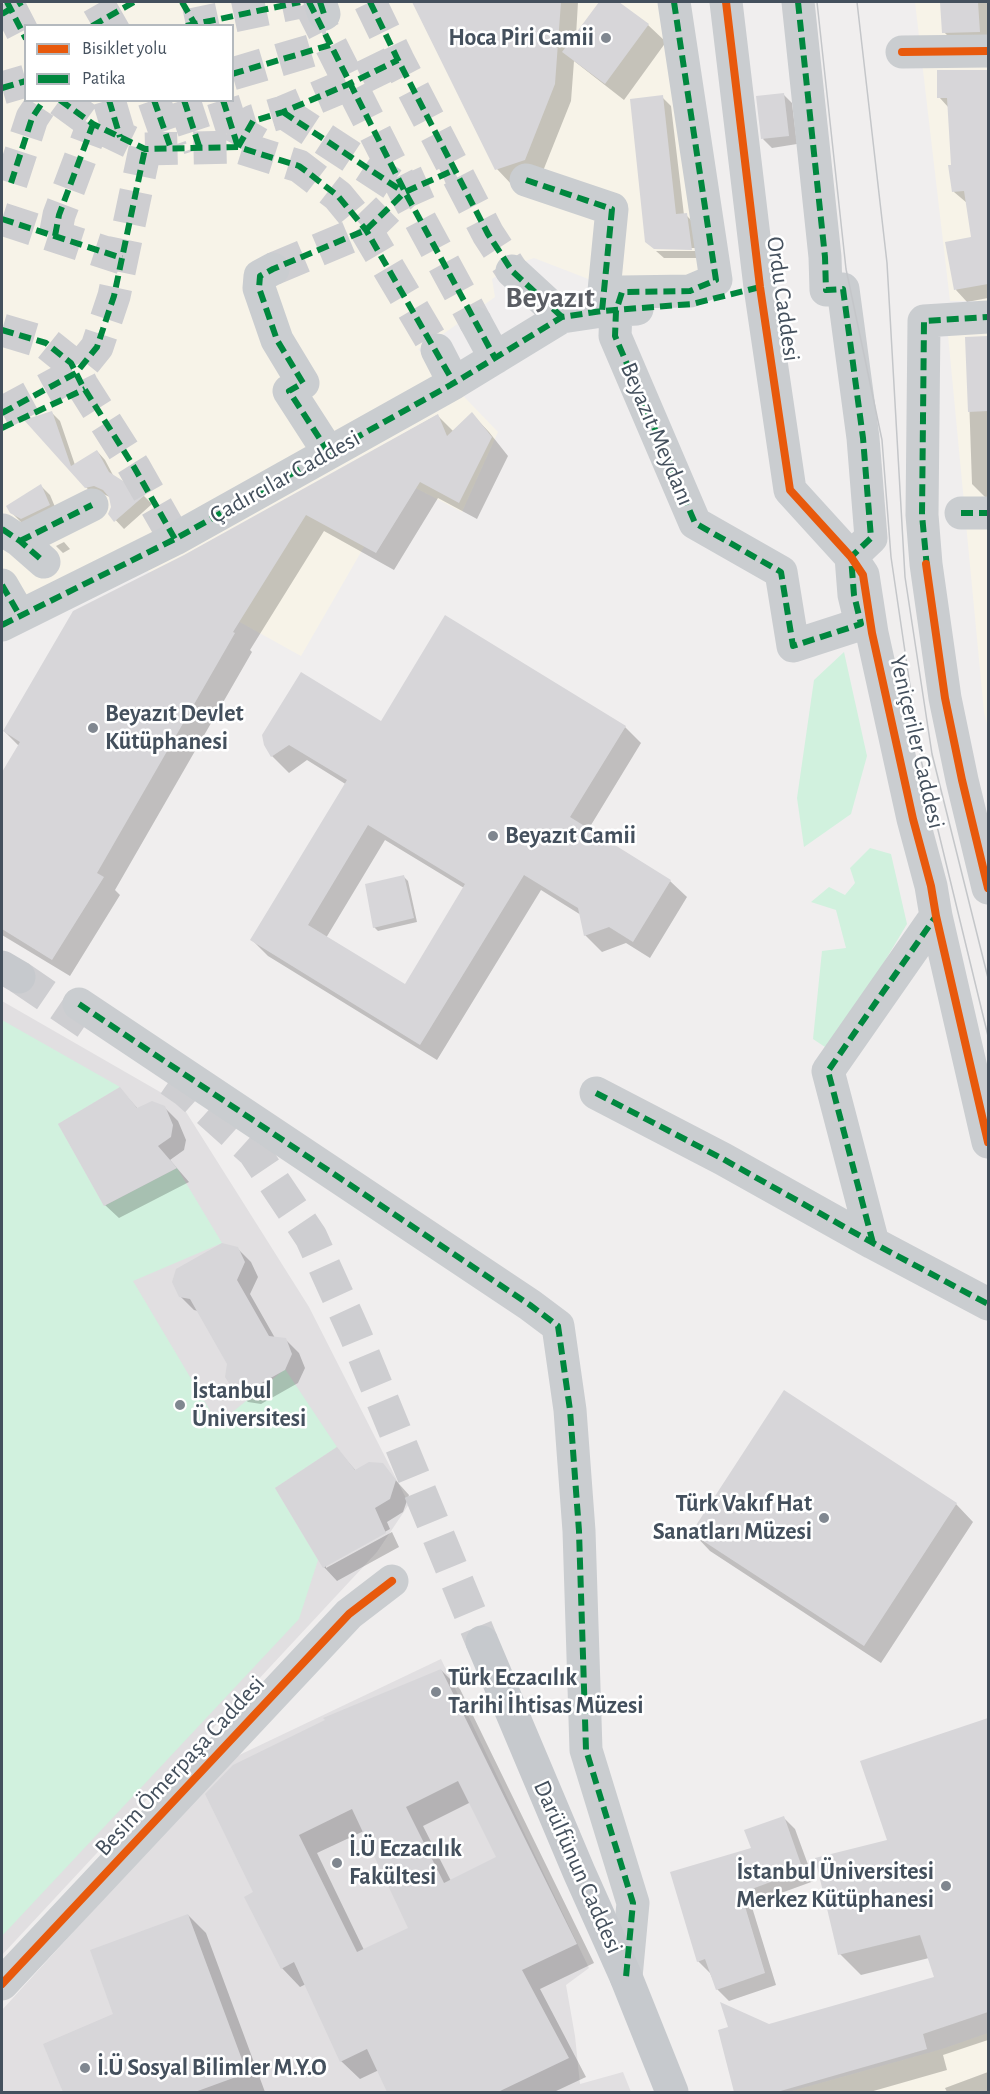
<!DOCTYPE html>
<html>
<head>
<meta charset="utf-8">
<style>
  body { margin:0 }
  #map { position:relative; width:990px; height:2094px; overflow:hidden; background:#f0eeee; font-family:"Alegreya Sans",sans-serif }
  canvas { display:block }
  .frame { position:absolute; inset:0; border:3px solid #44505d; pointer-events:none }
  .legend { position:absolute; left:24px; top:24px; width:210px; height:78px; box-sizing:border-box; background:#fff; border:2px solid #b4b9be; margin:0; padding:8px 10px; list-style:none; font-size:18px; color:#44505d }
  .legend li { display:flex; align-items:center; gap:12px; height:30px }
  .legend b { width:30px; border:2px solid #b4b9be }
</style>
</head>
<body>
<div id="map">
<canvas width="990" height="2094"></canvas>
<div class="frame"></div>
<ul class="legend">
<li><b style="height:8px;background:#e8590c"></b>Bisiklet yolu</li>
<li><b style="height:8px;background:#00873e"></b>Patika</li>
</ul>
</div>
<script>
const c = document.querySelector('canvas').getContext('2d');
c.lineJoin = 'round';
function fill(path, color) {
  c.fillStyle = color;
  c.fill(path, 'evenodd');
}
function poly(rows) {
  const path = new Path2D();
  for (const r of rows) {
    path.moveTo(r[0], r[1]);
    for (let i = 2; i < r.length; i += 2) path.lineTo(r[i], r[i + 1]);
  }
  return path;
}
function strokePath(path, color, width, dash) {
  c.strokeStyle = color;
  c.lineWidth = width;
  c.lineCap = dash ? 'butt' : 'round';
  c.setLineDash(dash || []);
  c.stroke(path);
}
function drawText(font, color, halo, rows, align = 'center') {
  c.font = font + ' "Alegreya Sans",sans-serif';
  c.lineWidth = 5;
  c.setLineDash([]);
  c.textBaseline = 'middle';
  c.strokeStyle = halo;
  c.fillStyle = color;
  for (const [text, x, y, turn = 0] of rows) {
    c.save();
    c.translate(x, y);
    c.rotate((+turn || 0) * Math.PI / 180);
    c.textAlign = isNaN(turn) ? turn : align;
    if (halo) c.strokeText(text, 0, 0);
    c.fillText(text, 0, 0);
    c.restore();
  }
}
const commercial = poly([
  [2,2,674,2,716,280,622,292,534,258,509,267,492,279,495,297,432,342,418,349,498,432,462,512,402,481,301,656,117,554,2,616],
  [26,26,232,26,232,100,26,100],
  [915,2,988,2,988,301,950,301],
  [988,329,988,728,984,712,948,335],
  [988,2033,988,2092,788,2092,942,2049]
]);
const education = poly([
  [2,1001,181,1104,309,1307,409,1504,377,1552,2,1955],
  [441,1659,589,1968,566,1985,575,2036,580,2084,623,2072,631,2092,3,2092,2,2088,2,2010,231,1759]
]);
const green = poly([
  [844,652,867,756,851,814,804,847,797,798,814,680],
  [870,848,891,854,907,924,831,1051,813,1039,822,951,846,948,836,910,811,902,829,887,845,895,855,883,850,868],
  [2,1020,120,1087,58,1124,104,1206,177,1168,222,1243,133,1281,218,1424,285,1369,337,1447,275,1488,318,1560,299,1619,2,1936]
]);
const shadow = poly([
  [414,2,578,2,576,36,601,2,616,2,648,25,666,42,624,100,574,61,571,101,541,176,513,186,497,169],
  [941,2,988,2,988,40,955,43,943,31],
  [988,71,988,298,967,302,956,290,973,238,967,203,954,192,949,108,939,97,938,72],
  [783,94,792,103,797,144,772,148,763,139],
  [662,97,671,106,684,215,686,215,695,224,699,248,653,248],
  [656,251,700,251,701,258,664,258],
  [988,337,988,500,972,484,967,339],
  [52,413,60,421,75,465,97,451,105,460,114,477,144,496,152,504,124,529,110,514,112,507,110,497,103,494,94,496,27,421],
  [472,414,489,432,508,456,477,519,438,498,394,570,324,531,250,650,252,652,115,890,120,895,70,976,2,935,2,775,19,746,4,731,185,557,437,415,454,432],
  [41,486,50,495,58,514,31,528,21,522,11,512],
  [64,542,70,549,63,553,56,546],
  [381,723,625,727,641,743,588,830,670,881,687,897,650,958,626,943,602,952,585,935,581,915,541,890,437,1060,268,956,252,940,347,785,307,760,289,773,272,756,265,745],
  [385,840,464,888,406,986,326,938],
  [404,877,408,881,417,922,378,931,374,927],
  [120,1089,138,1109,164,1107,178,1121,186,1140,184,1150,170,1160,189,1182,119,1218,105,1205],
  [237,1248,251,1262,258,1277,250,1294,275,1338,285,1339,299,1353,305,1368,298,1383,261,1404,248,1402,234,1388,228,1364,198,1311,194,1310,180,1296],
  [337,1449,356,1471,382,1465,409,1495,403,1512,387,1522,390,1529,326,1565,326,1568,392,1532,399,1547,337,1581,324,1567],
  [956,1504,973,1522,881,1663,710,1551,693,1533],
  [441,1670,460,1689,594,1963,540,1989,586,2077,554,2092,389,2092,379,2070,360,2079,341,2061,306,1984,300,1987,282,1968,255,1893,207,1795],
  [471,1802,498,1857,451,1881,423,1826],
  [364,1831,410,1929,364,1950,317,1853],
  [988,1719,988,2040,943,2055,947,2070,870,2092,736,2092,720,2031,769,2026,936,1978,929,1958,861,1975,840,1954,889,1841,862,1762],
  [783,1817,795,1829,814,1881,751,1904,776,1985,729,2001,717,1989,710,1973,698,1961],
  [188,1915,206,1933,265,2092,64,2092,45,2044,115,2015],
  [988,2072,988,2092,947,2092,945,2088]
]);
const building = poly([
  [412,2,561,2,555,84,525,160,495,170],
  [599,2,619,2,649,24,605,84,562,52],
  [940,2,978,2,980,32,942,33],
  [937,70,988,70,988,284,954,290,945,242,971,237,964,191,952,192,948,165,951,165,947,98,937,98],
  [784,93,789,136,761,139,756,96],
  [663,95,676,214,687,213,692,250,654,249,645,242,630,99],
  [988,336,988,411,968,412,965,337],
  [52,411,71,466,97,450,109,472,145,495,114,522,108,514,111,507,109,497,103,490,94,486,85,488,24,420],
  [472,412,492,437,459,503,420,482,376,553,306,515,233,632,235,633,97,873,104,877,52,960,2,929,2,772,20,742,3,731,73,611,184,555,438,414,447,436],
  [41,484,50,505,21,519,10,513,6,506],
  [445,615,626,726,570,817,671,880,633,942,609,927,584,936,578,908,524,875,420,1045,250,940,347,780,289,745,271,757,264,745,262,735,301,672,381,721],
  [368,825,465,884,405,984,308,925],
  [404,875,414,918,373,928,365,884],
  [120,1087,137,1108,152,1101,165,1106,173,1125,171,1137,158,1146,177,1168,104,1206,58,1124],
  [222,1243,238,1247,245,1262,237,1280,269,1336,286,1338,292,1354,285,1370,247,1391,233,1389,225,1377,227,1364,190,1299,179,1297,172,1282,176,1269],
  [784,1390,957,1503,864,1646,691,1533],
  [337,1447,355,1470,369,1462,383,1463,396,1480,390,1499,375,1508,386,1533,323,1568,275,1488],
  [441,1669,577,1944,522,1970,569,2058,498,2092,387,2092,367,2049,340,2062,294,1962,281,1969,244,1897,253,1892,205,1794,233,1765,325,1720,323,1718],
  [458,1781,496,1857,444,1883,406,1807],
  [352,1809,408,1928,357,1952,299,1835],
  [988,1718,988,2012,923,2034,927,2049,777,2092,734,2092,718,2030,728,2027,720,2002,769,2024,934,1977,920,1935,838,1955,815,1858,887,1840,860,1761],
  [784,1816,803,1870,741,1893,765,1973,716,1990,705,1959,697,1962,670,1872,751,1848,744,1830],
  [188,1914,247,2073,195,2092,63,2092,43,2044,113,2014,90,1950]
]);
const minorTunnel = poly([
  [7,2,26,39],
  [309,2,405,192,476,323],
  [370,2,398,60,488,234,512,271],
  [92,26,134,2],
  [186,26,300,2],
  [232,74,330,45],
  [2,88,26,81],
  [60,100,93,124,145,149,238,147,299,166,338,196,366,230,437,350],
  [109,100,120,137],
  [154,100,171,149],
  [184,100,200,149],
  [223,100,238,147],
  [283,112,403,191],
  [238,147,253,121,283,112,349,84,398,60],
  [11,183,32,118,44,100],
  [2,219,122,258],
  [55,236,59,215,93,124],
  [273,269,366,230,405,192,454,170],
  [2,330,46,343,71,363,82,385,134,467,175,539],
  [2,413,76,373,97,347,114,296,145,149]
]);
const majorTunnel = poly([
  [19,977,100,1032],
  [170,1080,186,1091,254,1152,311,1237,355,1334,482,1642]
]);
const minor = poly([
  [320,2,324,14],
  [674,2,716,280,690,291,622,292,616,311,615,336,695,523,781,572,793,646,861,624,854,595,851,557,871,538,863,438,843,289,826,290,825,257,798,2],
  [726,2,760,287,790,490,851,557,863,575,872,633,913,819,931,886,936,916,988,1142],
  [902,52,988,51],
  [526,180,612,209,602,311],
  [273,269,260,276,259,288,277,340,303,383,289,391,329,453],
  [512,271,562,317],
  [988,317,924,321,922,515,926,564,945,698,962,780,988,888],
  [476,323,495,358],
  [437,350,454,383],
  [961,513,988,513],
  [3,530,20,541,44,562],
  [20,541,92,505],
  [2,585,20,616],
  [2,625,175,539,454,383,562,317,602,311,637,309],
  [79,1004,530,1305,558,1326,570,1410,579,1531,586,1750,633,1903,626,1977],
  [596,1093,723,1159,873,1243,988,1304],
  [873,1243,828,1071,936,916],
  [2,1984,349,1614,392,1581]
]);
const major = poly([
  [2,967,19,977],
  [482,1642,579,1872,626,1977,672,2092]
]);
const tram = poly([
  [817,2,846,269,882,440,891,557,921,760,988,1036],
  [857,2,887,263,905,577,932,754,988,978]
]);
const quiet = poly([
  [7,2,26,39],
  [182,2,196,26],
  [309,2,405,192,495,358],
  [320,2,324,14],
  [370,2,398,60,488,234,512,271,562,317],
  [674,2,716,280,690,291,622,292,616,311,615,336,695,523,781,572,793,646,861,624,854,595,851,557,871,538,863,438,843,289,826,290,825,257,798,2],
  [2,14,22,2],
  [92,26,134,2],
  [186,26,300,2],
  [232,74,330,45],
  [2,88,26,81],
  [60,100,93,124,145,149,238,147,299,166,306,171,338,196,366,230,454,383],
  [109,100,120,137],
  [154,100,171,149],
  [184,100,200,149],
  [223,100,238,147],
  [283,112,402,191],
  [238,147,253,121,283,112,349,84,398,60],
  [526,180,612,209,602,311],
  [11,183,32,118,44,100],
  [2,219,122,258],
  [55,236,59,215,93,124],
  [2,330,46,343,71,363,82,385,134,467,175,539],
  [2,413,76,373,97,347,114,296,145,149],
  [2,428,85,389],
  [329,453,289,391,303,383,277,340,259,288,260,276,273,269,366,230,405,192,454,170],
  [961,513,988,513],
  [2,529,20,541,44,562],
  [20,541,92,505],
  [927,568,922,515,924,321,988,317],
  [2,585,20,616],
  [2,625,175,539,454,383,562,317,602,311,692,304,760,287],
  [79,1004,530,1305,558,1326,570,1410,579,1531,586,1750,633,1903,626,1977],
  [596,1093,723,1159,873,1243,988,1304],
  [873,1243,828,1071,936,916]
]);
const cycleway = poly([
  [726,2,760,287,790,490,851,557,863,575,872,633,913,819,931,886,936,916,988,1142],
  [902,52,988,51],
  [926,564,945,698,962,780,988,888],
  [2,1984,349,1614,392,1581]
]);
const markers = [
  [606,38,6,"#808790"],
  [93,728,6,"#808790"],
  [493,836,6,"#808790"],
  [180,1405,6,"#808790"],
  [824,1518,6,"#808790"],
  [436,1692,6,"#808790"],
  [337,1863,6,"#808790"],
  [946,1886,6,"#808790"],
  [85,2068,6,"#808790"]
];
const poiNames = [
  ["Hoca Piri Camii",594,38,"right"],
  ["Beyazıt Devlet",105,714],
  ["Kütüphanesi",105,742],
  ["Beyazıt Camii",505,836],
  ["İstanbul",192,1391],
  ["Üniversitesi",192,1419],
  ["Türk Vakıf Hat",812,1504,"right"],
  ["Sanatları Müzesi",812,1532,"right"],
  ["Türk Eczacılık",448,1678],
  ["Tarihi İhtisas Müzesi",448,1706],
  ["İ.Ü Eczacılık",349,1849],
  ["Fakültesi",349,1877],
  ["İstanbul Üniversitesi",934,1872,"right"],
  ["Merkez Kütüphanesi",934,1900,"right"],
  ["İ.Ü Sosyal Bilimler M.Y.O",97,2068]
];
const streetNames = [
  ["Ordu Caddesi",783,299,82],
  ["Beyazıt Meydanı",657,434,67],
  ["Çadırcılar Caddesi",285,477,-29],
  ["Yeniçeriler Caddesi",917,742,77],
  ["Besim Ömerpaşa Caddesi",180,1766,-47],
  ["Darülfünun Caddesi",578,1867,66]
];
const districtNames = [
  ["Beyazıt",550,298]
];
fill(commercial, '#f7f3e8');
fill(education, '#e1dfe1');
fill(green, '#d1f1de');
fill(shadow, '#0003');
fill(building, '#d7d6d9');
strokePath(minorTunnel, '#ceced1', 33, [33, 16]);
strokePath(majorTunnel, '#ceced1', 33, [33, 16]);
strokePath(minor, '#cacdd0', 33);
strokePath(major, '#c6c9cd', 33);
strokePath(tram, '#c4c6c9', 1.5);
strokePath(quiet, '#00873e', 6, [12, 6]);
strokePath(cycleway, '#e8590c', 8);
for (const [x, y, r, color] of markers) {
  const dot = new Path2D();
  dot.arc(x, y, r, 0, 2 * Math.PI);
  c.fillStyle = color;
  c.fill(dot);
  strokePath(dot, '#fff', 2);
}
drawText('bold 24px', '#44505d', '#fff', poiNames, 'left');
drawText('24px', '#44505d', '#fff', streetNames);
drawText('bold 30px', '#5a5d63', '#fff', districtNames);
</script>
</body>
</html>
